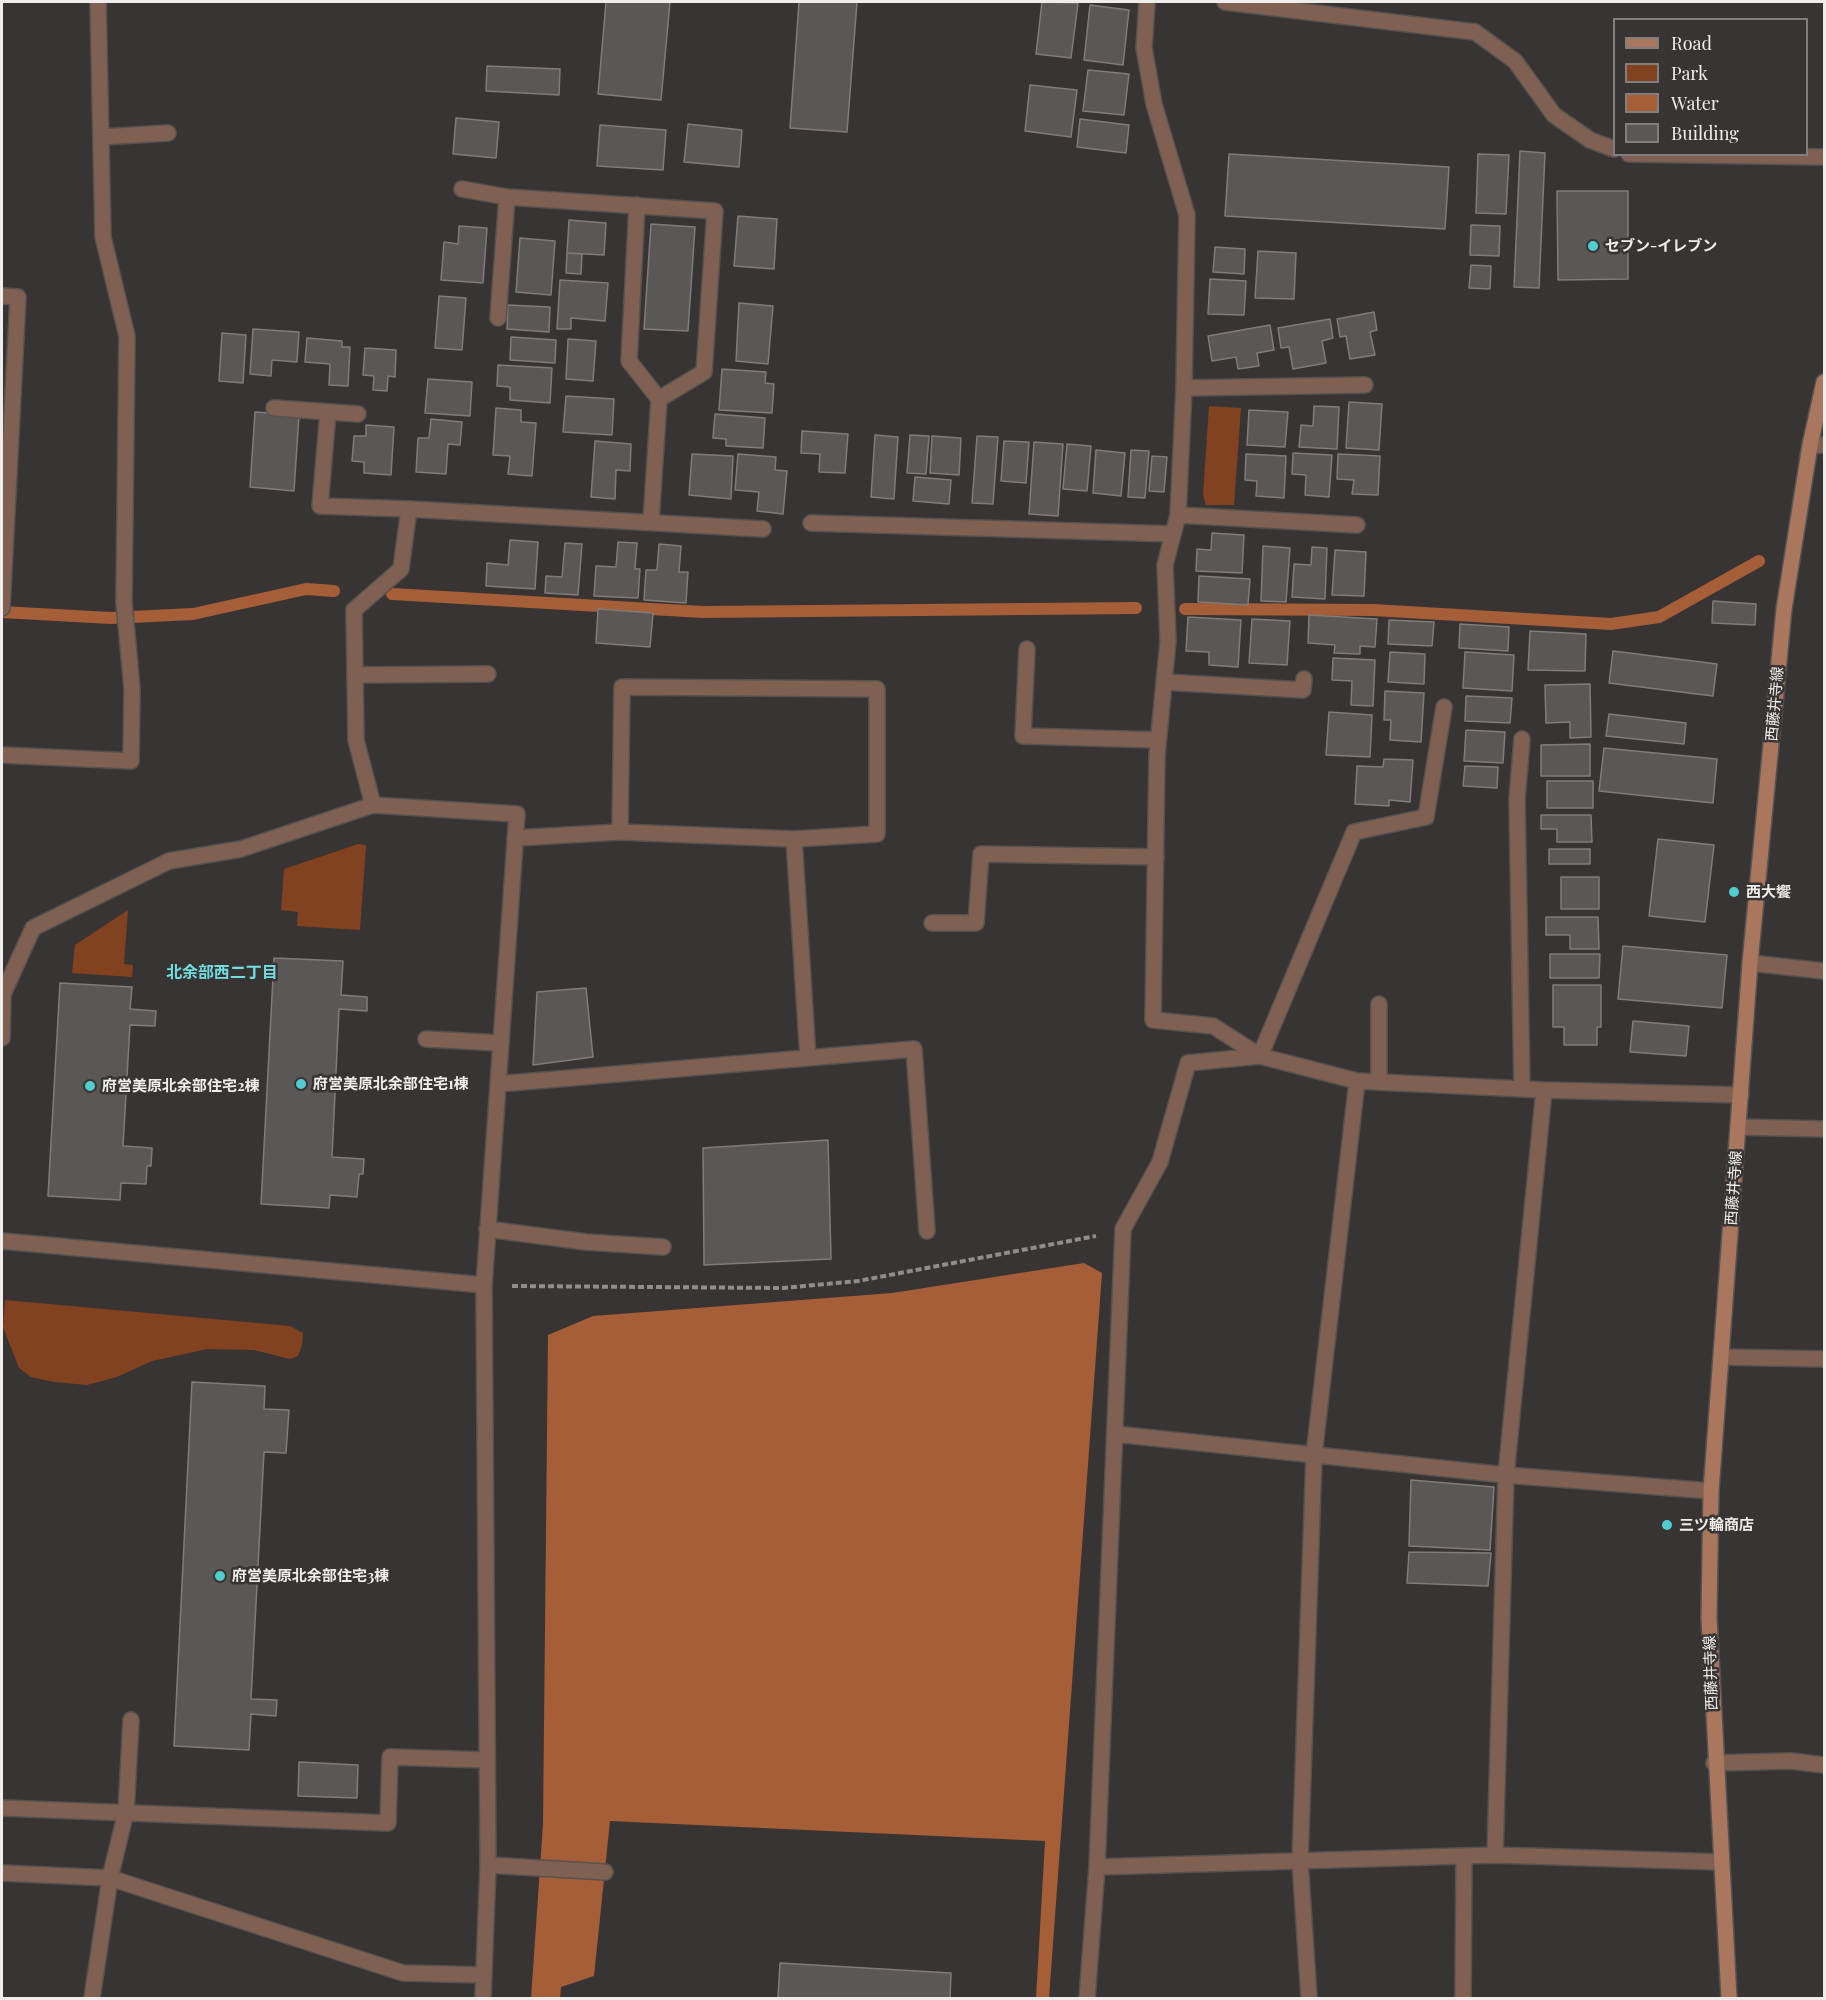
<!DOCTYPE html>
<html>
<head>
<meta charset="utf-8">
<style>
  body { margin:0 }
  #map { position:relative; width:1826px; height:2000px; overflow:hidden; background:#383433; font-family:"Playfair Display",serif }
  canvas { display:block }
  .frame { position:absolute; inset:0; border:3px solid #efedec; pointer-events:none }
  .legend { position:absolute; left:1613px; top:18px; width:195px; height:138px; box-sizing:border-box; background:#383433; border:2px solid #817e7d; margin:0; padding:8px 10px; list-style:none; font-size:18px; color:#efedec }
  .legend li { display:flex; align-items:center; gap:12px; height:30px }
  .legend b { width:30px; border:2px solid #817e7d }
</style>
</head>
<body>
<div id="map">
<canvas width="1826" height="2000"></canvas>
<div class="frame"></div>
<ul class="legend">
<li><b style="height:8px;background:#a9775e"></b>Road</li>
<li><b style="height:16px;background:#82421f"></b>Park</li>
<li><b style="height:16px;background:#a55e38"></b>Water</li>
<li><b style="height:16px;background:#5b5755"></b>Building</li>
</ul>
</div>
<script>
const c = document.querySelector('canvas').getContext('2d');
c.lineJoin = 'round';
function fill(path, color) {
  c.fillStyle = color;
  c.fill(path, 'evenodd');
}
function poly(rows) {
  const path = new Path2D();
  for (const r of rows) {
    path.moveTo(r[0], r[1]);
    for (let i = 2; i < r.length; i += 2) path.lineTo(r[i], r[i + 1]);
  }
  return path;
}
function strokePath(path, color, width, dash) {
  c.strokeStyle = color;
  c.lineWidth = width;
  c.lineCap = dash ? 'butt' : 'round';
  c.setLineDash(dash || []);
  c.stroke(path);
}
function drawText(font, color, halo, rows, align = 'center') {
  c.font = font + ' "Playfair Display","Noto Sans JP",serif';
  c.lineWidth = 5;
  c.setLineDash([]);
  c.textBaseline = 'middle';
  c.strokeStyle = halo;
  c.fillStyle = color;
  for (const [text, x, y, turn = 0] of rows) {
    c.save();
    c.translate(x, y);
    c.rotate((+turn || 0) * Math.PI / 180);
    c.textAlign = isNaN(turn) ? turn : align;
    if (halo) c.strokeText(text, 0, 0);
    c.fillText(text, 0, 0);
    c.restore();
  }
}
const green = poly([
  [1209,406,1241,408,1234,505,1206,505,1203,495],
  [358,844,366,845,360,930,297,926,298,912,281,910,284,869],
  [128,910,124,964,133,965,132,977,72,973,75,945],
  [5,1300,290,1326,303,1333,302,1345,298,1356,290,1359,254,1350,207,1349,152,1361,117,1377,87,1385,54,1382,31,1377,19,1368,3,1327]
]);
const water = poly([
  [1084,1263,1102,1273,1049,1998,1036,1998,1045,1841,610,1821,594,1976,561,1987,560,1998,531,1998,543,1824,548,1335,593,1316,892,1293]
]);
const stream = poly([
  [392,594,703,612,1136,608],
  [1185,609,1373,610,1611,624,1659,617,1759,561],
  [2,612,111,618,193,614,306,589,334,591]
]);
const building = poly([
  [606,2,670,2,661,100,598,94,606,2],
  [799,2,857,2,847,132,790,128,799,2],
  [1042,2,1078,3,1071,58,1036,54,1042,2],
  [1090,5,1129,10,1123,65,1084,60,1090,5],
  [487,66,560,69,559,95,486,91,487,66],
  [1088,70,1129,74,1124,115,1083,111,1088,70],
  [1030,85,1077,90,1071,137,1025,131,1030,85],
  [456,118,499,122,496,158,453,154,456,118],
  [1080,119,1129,125,1126,153,1077,147,1080,119],
  [688,124,742,130,739,167,684,162,688,124],
  [600,125,666,130,663,170,597,166,600,125],
  [1520,151,1545,153,1539,288,1514,287,1520,151],
  [1229,154,1449,167,1445,229,1225,216,1229,154],
  [1478,154,1509,155,1506,214,1476,213,1478,154],
  [1557,191,1628,191,1628,279,1558,280,1557,191],
  [738,216,777,219,774,269,734,266,738,216],
  [569,220,606,223,604,255,567,253,569,220],
  [651,224,695,227,688,331,644,329,651,224],
  [1471,225,1500,226,1499,256,1470,255,1471,225],
  [459,226,487,228,483,283,441,280,444,242,458,244,459,226],
  [520,238,555,241,551,295,516,292,520,238],
  [1215,247,1245,249,1244,274,1213,272,1215,247],
  [1258,251,1296,253,1294,299,1255,298,1258,251],
  [567,253,582,254,581,274,566,273,567,253],
  [1471,265,1491,266,1490,289,1469,288,1471,265],
  [1210,279,1246,281,1244,315,1208,314,1210,279],
  [560,280,608,283,605,321,571,318,571,329,557,329,560,280],
  [439,296,466,298,462,350,435,348,439,296],
  [739,303,773,306,768,364,736,361,739,303],
  [508,305,550,307,549,332,507,329,508,305],
  [1374,312,1377,330,1370,332,1375,355,1350,359,1346,336,1340,337,1337,319,1374,312],
  [1330,319,1333,338,1322,341,1326,363,1293,369,1289,347,1281,348,1278,328,1330,319],
  [1270,325,1274,350,1257,353,1259,366,1238,369,1236,357,1212,361,1208,336,1270,325],
  [253,329,299,332,297,362,272,360,271,376,250,374,253,329],
  [222,333,246,335,243,383,219,381,222,333],
  [511,337,556,340,555,363,510,360,511,337],
  [307,338,342,341,342,347,350,347,348,386,329,385,330,364,305,362,307,338],
  [568,339,596,341,593,381,566,379,568,339],
  [365,348,396,350,395,377,388,376,387,391,373,390,374,376,363,375,365,348],
  [498,365,552,368,550,403,510,400,510,387,497,386,498,365],
  [722,369,766,372,765,383,774,384,772,413,719,410,722,369],
  [428,379,472,382,470,416,425,413,428,379],
  [566,396,614,399,612,435,563,432,566,396],
  [1349,402,1382,404,1379,450,1346,448,1349,402],
  [1314,406,1339,407,1337,449,1299,447,1301,425,1313,426,1314,406],
  [496,408,521,410,521,422,536,423,532,476,508,474,510,456,493,455,496,408],
  [1249,410,1288,412,1285,447,1247,445,1249,410],
  [255,412,299,415,294,491,250,487,255,412],
  [715,414,765,418,763,448,726,446,726,439,713,438,715,414],
  [431,419,462,422,460,445,448,444,446,474,416,472,418,438,429,438,431,419],
  [366,425,394,427,391,475,364,473,364,462,352,461,354,436,366,436,366,425],
  [802,431,848,434,845,473,819,472,820,454,801,453,802,431],
  [875,435,898,437,894,499,871,497,875,435],
  [910,435,929,436,926,474,907,473,910,435],
  [932,436,961,438,959,475,930,473,932,436],
  [977,436,998,437,993,504,972,503,977,436],
  [595,441,631,444,630,471,616,470,615,499,591,497,595,441],
  [1004,441,1029,442,1026,483,1001,481,1004,441],
  [1034,442,1063,444,1058,516,1029,514,1034,442],
  [1067,444,1091,446,1087,491,1063,489,1067,444],
  [1096,450,1125,453,1121,496,1093,493,1096,450],
  [1131,450,1149,451,1145,498,1128,497,1131,450],
  [1293,453,1332,455,1329,497,1305,495,1306,475,1292,474,1293,453],
  [692,454,733,456,731,499,689,495,692,454],
  [738,454,776,457,775,470,787,471,783,514,757,511,759,492,735,490,738,454],
  [1246,454,1286,456,1284,498,1256,496,1257,481,1245,480,1246,454],
  [1338,454,1380,456,1378,495,1352,494,1354,480,1337,479,1338,454],
  [1152,456,1167,457,1164,492,1149,491,1152,456],
  [915,477,951,480,949,504,913,501,915,477],
  [1212,533,1244,535,1242,573,1196,571,1197,549,1211,550,1212,533],
  [510,540,538,542,535,589,486,586,487,563,508,565,510,540],
  [618,542,637,543,635,569,640,569,638,598,594,596,596,566,616,567,618,542],
  [565,543,582,544,578,595,545,593,546,576,562,577,565,543],
  [659,544,681,546,679,572,688,572,686,603,644,600,646,570,657,570,659,544],
  [1263,546,1290,548,1286,602,1261,601,1263,546],
  [1312,547,1327,548,1325,599,1292,597,1294,564,1311,565,1312,547],
  [1335,550,1366,552,1364,596,1332,595,1335,550],
  [1199,576,1250,579,1248,605,1198,602,1199,576],
  [1713,601,1756,604,1755,625,1712,623,1713,601],
  [598,609,653,613,650,647,596,643,598,609],
  [1309,615,1377,619,1375,647,1360,646,1360,654,1334,653,1335,645,1308,643,1309,615],
  [1188,617,1241,620,1238,667,1209,665,1209,652,1186,651,1188,617],
  [1252,619,1290,621,1287,665,1249,663,1252,619],
  [1389,620,1434,622,1432,646,1388,644,1389,620],
  [1460,624,1509,627,1508,651,1459,648,1460,624],
  [1530,631,1586,634,1585,671,1528,670,1530,631],
  [1613,651,1717,664,1713,696,1609,683,1613,651],
  [1390,652,1425,654,1424,684,1388,682,1390,652],
  [1465,652,1514,655,1512,691,1463,688,1465,652],
  [1333,658,1375,660,1373,706,1351,705,1352,681,1332,680,1333,658],
  [1590,684,1591,737,1570,738,1570,722,1546,723,1545,685,1590,684],
  [1385,691,1424,693,1421,742,1390,740,1391,720,1384,720,1385,691],
  [1466,696,1512,698,1510,723,1465,721,1466,696],
  [1329,712,1372,715,1370,757,1326,755,1329,712],
  [1609,714,1686,723,1684,744,1606,736,1609,714],
  [1466,730,1505,732,1503,763,1464,761,1466,730],
  [1590,744,1590,776,1541,776,1541,745,1590,744],
  [1604,748,1717,759,1713,803,1599,791,1604,748],
  [1384,759,1413,760,1410,802,1389,800,1389,806,1355,804,1357,766,1383,767,1384,759],
  [1465,766,1498,767,1497,788,1463,786,1465,766],
  [1547,781,1593,781,1593,808,1547,808,1547,781],
  [1541,815,1591,815,1592,842,1557,842,1557,829,1541,829,1541,815],
  [1658,839,1714,845,1705,922,1649,916,1658,839],
  [1549,849,1590,849,1590,864,1549,864,1549,849],
  [1561,877,1599,877,1599,909,1561,909,1561,877],
  [1546,917,1598,917,1599,949,1570,949,1570,935,1546,935,1546,917],
  [1623,946,1727,955,1722,1008,1618,999,1623,946],
  [1550,954,1600,954,1599,978,1550,978,1550,954],
  [274,958,343,961,341,995,367,997,367,1011,339,1009,332,1157,364,1159,363,1174,359,1174,357,1197,330,1195,329,1208,261,1204,274,958],
  [60,983,132,987,130,1009,156,1011,155,1026,130,1025,123,1146,152,1148,151,1166,147,1166,146,1184,121,1183,120,1200,48,1196,60,983],
  [1553,985,1601,985,1601,1027,1597,1027,1597,1045,1564,1045,1564,1027,1553,1027,1553,985],
  [586,988,593,1057,533,1065,537,992,586,988],
  [1633,1021,1689,1026,1686,1056,1630,1052,1633,1021],
  [828,1140,831,1259,704,1265,703,1148,828,1140],
  [192,1382,265,1386,264,1409,289,1410,286,1453,264,1452,251,1699,277,1700,276,1716,251,1714,249,1750,174,1746,192,1382],
  [1411,1480,1494,1487,1490,1550,1409,1546,1411,1480],
  [1409,1552,1491,1553,1488,1586,1407,1583,1409,1552],
  [299,1762,358,1765,357,1798,298,1796,299,1762],
  [780,1963,951,1973,950,1998,953,1998,778,1998,780,1963]
]);
const path = poly([
  [512,1286,783,1288,858,1281,1096,1236]
]);
const service = poly([
  [932,923,976,923,981,854,1156,857],
  [426,1039,500,1043],
  [1721,1357,1824,1359],
  [2,1808,388,1823,390,1757,487,1760],
  [488,1865,605,1872],
  [110,1878,126,1812,131,1720]
]);
const minor = poly([
  [1147,2,1144,48,1154,104,1187,215,1184,388,1178,515,1165,565,1168,641,1157,755,1153,1020,1213,1026,1260,1056,1357,1081,1544,1090,1741,1095],
  [1225,2,1475,32,1515,61,1554,115,1590,140,1614,149],
  [101,137,168,133],
  [1629,154,1824,157],
  [462,189,507,197],
  [637,205,629,361,659,399],
  [2,296,18,297,2,608],
  [498,318,507,197,715,211,704,372,659,399,651,522],
  [1184,388,1365,385],
  [274,408,358,414],
  [328,412,320,506,409,509],
  [1810,445,1824,445],
  [1178,515,1357,525],
  [811,523,1173,534],
  [1027,649,1023,736,1158,740],
  [355,675,488,674],
  [1164,682,1303,690,1304,679],
  [1522,739,1517,799,1522,1089],
  [2,755,131,761,132,689,124,602,127,336,103,237,98,2],
  [373,805,356,740,354,610,401,569,409,509,763,529],
  [515,838,620,832],
  [794,839,620,832,622,687,877,689,877,834,794,839,808,1058],
  [1750,963,1824,971],
  [1379,1004,1379,1082],
  [2,1038,3,994,33,928,169,861,241,849,373,805,517,814,484,1285,488,1865,483,1998],
  [498,1084,914,1049,927,1231],
  [1739,1127,1824,1129],
  [487,1229,586,1242,663,1247],
  [2,1241,484,1285],
  [1115,1434,1506,1475,1711,1491],
  [1714,1763,1791,1761,1824,1765],
  [1495,1855,1506,1475,1544,1090],
  [1097,1867,1495,1855,1720,1862],
  [2,1873,110,1878,403,1973,484,1975],
  [92,1998,110,1878],
  [1087,1998,1097,1867,1123,1229,1160,1162,1188,1063,1260,1056,1354,832,1426,817,1444,707],
  [1309,1998,1300,1861,1314,1455,1357,1081],
  [1463,1998,1464,1856]
]);
const secondary = poly([
  [1729,1998,1709,1618,1711,1491,1750,963,1784,609,1810,445,1824,382]
]);
const markers = [
  [1593,246,6,"#52cdcf"],
  [1734,892,6,"#52cdcf"],
  [301,1084,6,"#52cdcf"],
  [90,1086,6,"#52cdcf"],
  [1667,1525,6,"#52cdcf"],
  [220,1576,6,"#52cdcf"]
];
const poiNames = [
  ["セブン-イレブン",1605,246],
  ["西大饗",1746,892],
  ["府営美原北余部住宅1棟",313,1084],
  ["府営美原北余部住宅2棟",102,1086],
  ["三ツ輪商店",1679,1525],
  ["府営美原北余部住宅3棟",232,1576]
];
const streetNames = [
  ["西藤井寺線",1775,704,-85],
  ["西藤井寺線",1734,1188,-86],
  ["西藤井寺線",1711,1673,-92]
];
const neighbourhoodNames = [
  ["北余部西二丁目",222,973]
];
fill(green, '#82421f');
fill(water, '#a55e38');
strokePath(stream, '#a55e38', 12);
fill(building, '#5b5755');
strokePath(building, '#807c7a', 1.5);
strokePath(service, '#555251', 18);
strokePath(minor, '#555251', 18);
strokePath(secondary, '#555251', 18);
strokePath(path, '#908d8c', 4, [6, 3]);
strokePath(service, '#806051', 15);
strokePath(minor, '#806051', 15);
strokePath(secondary, '#a9775e', 15);
for (const [x, y, r, color] of markers) {
  const dot = new Path2D();
  dot.arc(x, y, r, 0, 2 * Math.PI);
  c.fillStyle = color;
  c.fill(dot);
  strokePath(dot, '#383433', 2);
}
drawText('bold 15px', '#efedec', '#383433', poiNames, 'left');
drawText('15px', '#efedec', '#383433', streetNames);
drawText('bold 16px', '#71dddf', '#383433', neighbourhoodNames);
</script>
</body>
</html>
